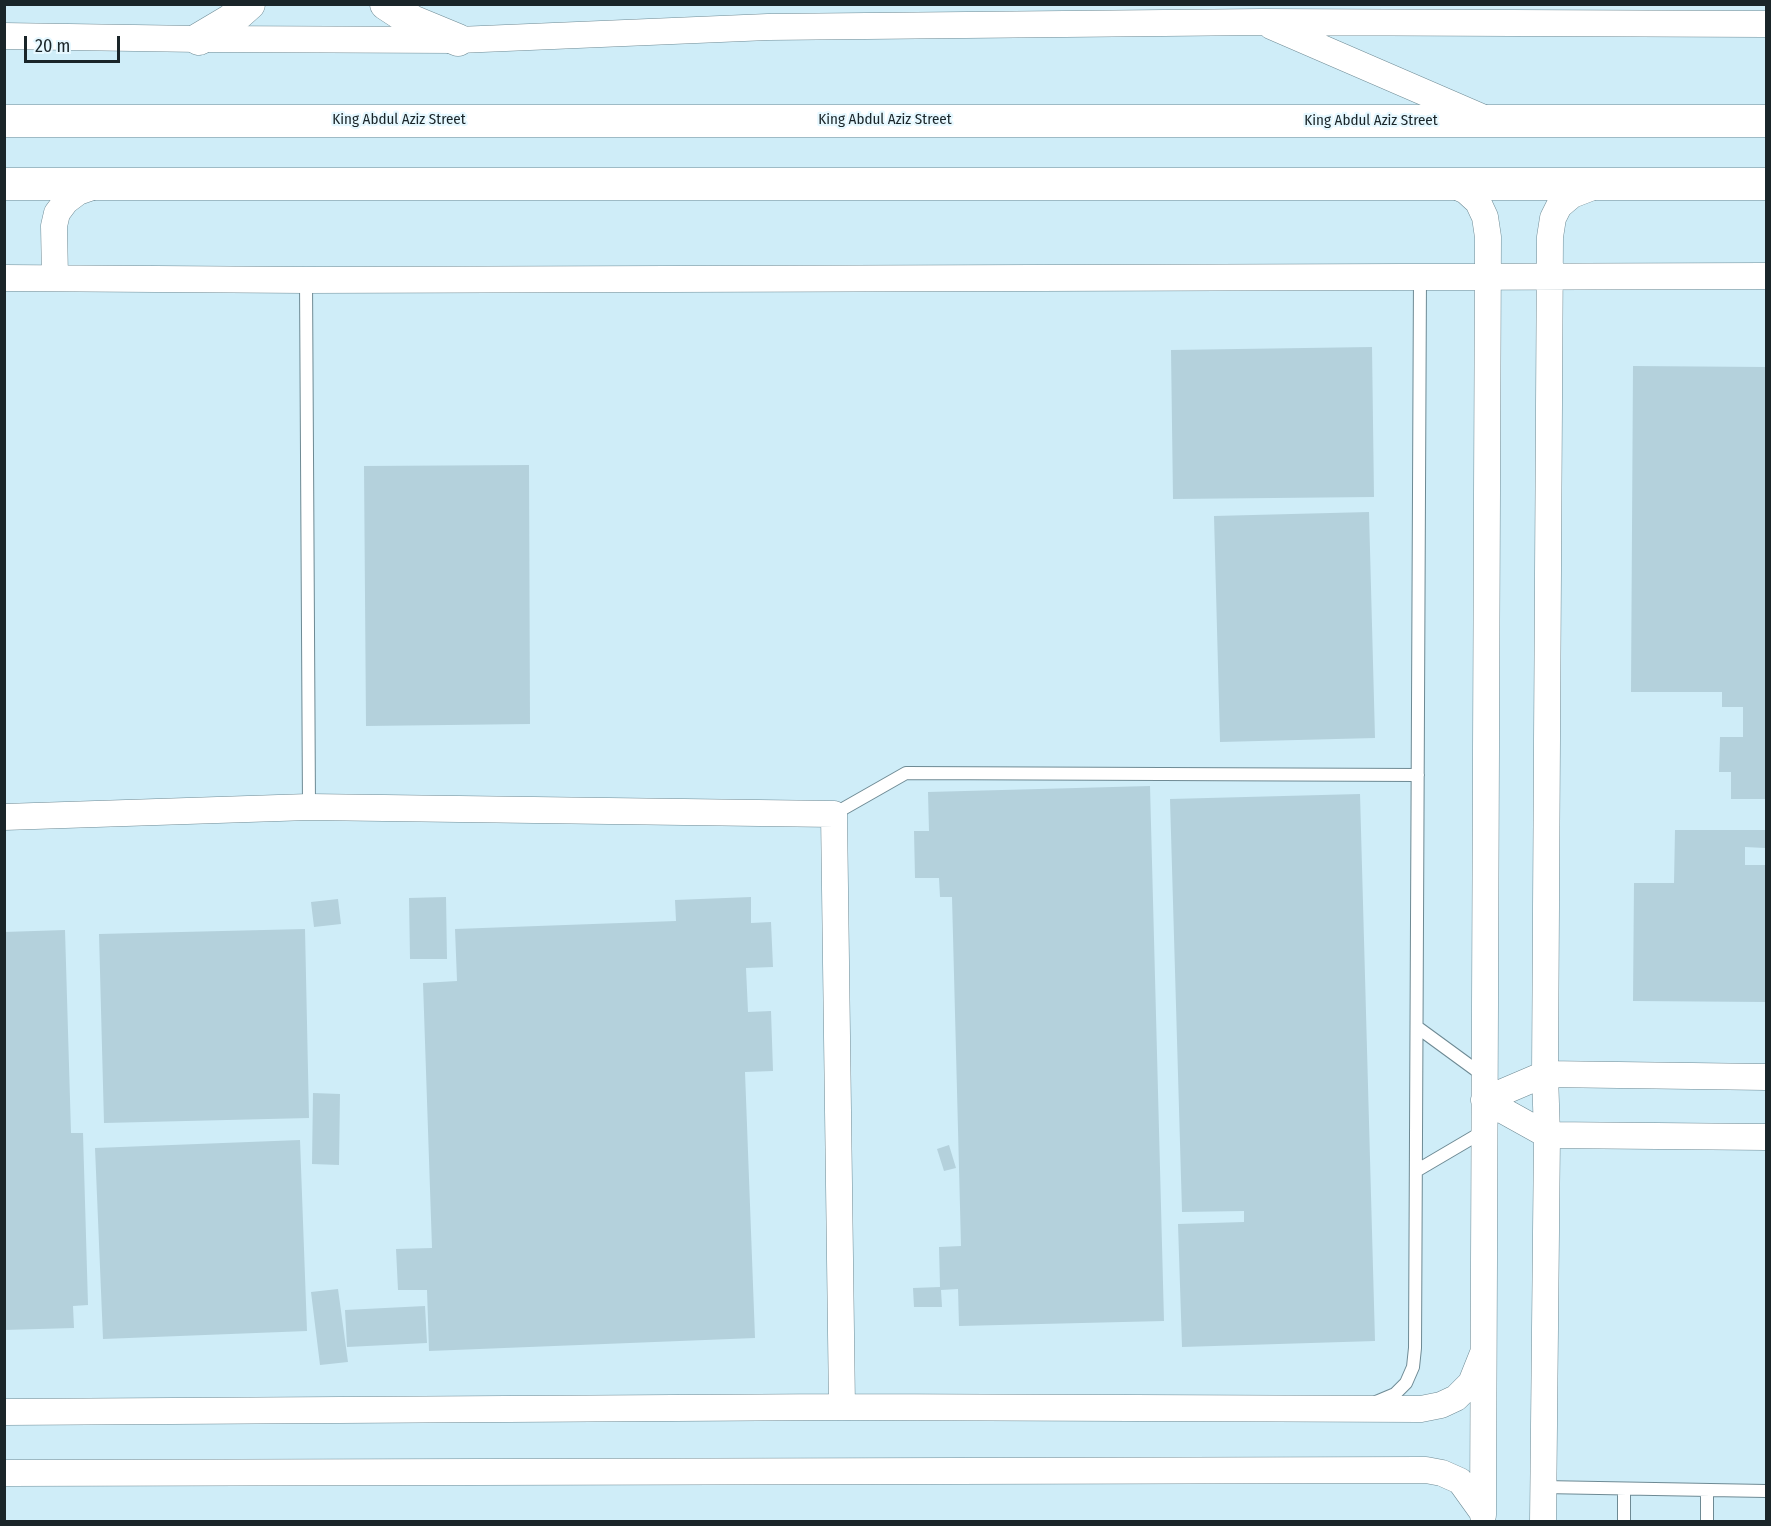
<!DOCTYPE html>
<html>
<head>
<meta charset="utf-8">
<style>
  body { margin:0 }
  #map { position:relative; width:1771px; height:1526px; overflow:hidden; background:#cfedf8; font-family:"Fira Sans Condensed",sans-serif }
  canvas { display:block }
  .frame { position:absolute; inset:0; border:6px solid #1a2529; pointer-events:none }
  .scale { position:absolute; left:24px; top:36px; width:96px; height:27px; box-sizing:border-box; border:3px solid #1a2529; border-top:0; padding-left:8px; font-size:18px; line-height:21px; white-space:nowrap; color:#1a2529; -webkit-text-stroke:4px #e6f8ff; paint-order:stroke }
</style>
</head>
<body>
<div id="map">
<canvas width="1771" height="1526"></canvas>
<div class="frame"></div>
<div class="scale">20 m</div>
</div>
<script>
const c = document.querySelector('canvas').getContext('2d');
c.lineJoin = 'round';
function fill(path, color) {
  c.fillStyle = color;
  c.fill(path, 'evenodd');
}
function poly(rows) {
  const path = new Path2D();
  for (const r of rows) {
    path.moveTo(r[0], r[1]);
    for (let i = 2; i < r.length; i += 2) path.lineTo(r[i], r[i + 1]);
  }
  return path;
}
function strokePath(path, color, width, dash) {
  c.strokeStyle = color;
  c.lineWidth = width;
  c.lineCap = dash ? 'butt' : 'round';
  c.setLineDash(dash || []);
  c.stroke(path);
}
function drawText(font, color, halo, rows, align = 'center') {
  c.font = font + ' "Fira Sans Condensed",sans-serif';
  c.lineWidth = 4.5;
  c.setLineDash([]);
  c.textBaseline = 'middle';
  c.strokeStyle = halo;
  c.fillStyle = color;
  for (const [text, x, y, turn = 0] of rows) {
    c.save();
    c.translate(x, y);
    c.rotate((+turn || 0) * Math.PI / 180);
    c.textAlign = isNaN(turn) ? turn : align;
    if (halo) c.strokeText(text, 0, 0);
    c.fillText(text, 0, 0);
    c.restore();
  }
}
const building = poly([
  [1372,347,1374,497,1173,499,1171,350],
  [1633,366,1766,367,1766,799,1731,799,1731,772,1719,772,1720,737,1743,737,1743,707,1722,707,1722,692,1631,692],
  [529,465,530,724,366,726,364,466],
  [1369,512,1375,738,1220,742,1214,516],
  [1150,786,1164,1321,959,1326,958,1289,941,1290,942,1307,914,1307,913,1288,940,1287,939,1247,961,1246,952,897,940,897,939,878,915,878,914,831,929,831,928,792],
  [1360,794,1375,1341,1182,1347,1178,1224,1244,1222,1244,1211,1182,1212,1170,799],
  [1675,830,1765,830,1765,848,1745,847,1745,865,1766,865,1766,1002,1633,1001,1634,883,1674,883],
  [446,897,447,959,410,959,409,898],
  [751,897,751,923,771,922,773,967,746,968,748,1012,771,1011,773,1071,745,1072,755,1338,429,1351,427,1290,398,1290,396,1249,432,1248,423,983,457,981,455,929,676,921,675,900],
  [338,899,341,924,314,927,311,902],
  [305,929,309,1118,104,1123,99,934],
  [65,930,71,1133,83,1133,88,1305,73,1306,74,1328,4,1330,4,932],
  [313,1093,340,1094,339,1165,312,1164],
  [300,1140,307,1331,103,1339,95,1148],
  [949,1145,956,1168,944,1171,937,1149],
  [338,1289,348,1362,320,1365,311,1292],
  [425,1306,427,1343,347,1347,345,1310]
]);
const service = poly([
  [306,280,309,807],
  [834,814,906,773,1418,775],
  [1417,1027,1484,1076],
  [1416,1171,1484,1131],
  [1376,1402,1395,1394,1406,1383,1413,1367,1415,1348,1420,276],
  [1543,1487,1766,1491],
  [1624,1522,1624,1489],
  [1707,1522,1707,1490]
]);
const minor = poly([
  [1271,26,1486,119],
  [4,36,199,39,458,40,768,27,1262,22,1766,24],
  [1449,183,1466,191,1478,202,1485,217,1488,237,1483,1515],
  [4,278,306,280,1766,276],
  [55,278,54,226,57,213,66,201,78,192,98,185],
  [4,817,309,807,834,814,842,1407],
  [1484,1100,1547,1135,1766,1137],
  [1484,1100,1545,1074,1766,1077],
  [4,1412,842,1407,1421,1409,1441,1405,1456,1398,1471,1383,1483,1353],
  [4,1473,1426,1470,1442,1473,1460,1481,1483,1513],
  [1543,1522,1547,1135,1545,1074,1550,237,1553,218,1559,206,1572,195,1598,185]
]);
const tertiary = poly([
  [386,4,412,21,458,40],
  [199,39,231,20,249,4],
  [4,121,1766,121],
  [4,184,1766,184]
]);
const streetNames = [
  ["King Abdul Aziz Street",399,120],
  ["King Abdul Aziz Street",885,120],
  ["King Abdul Aziz Street",1371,121]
];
fill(building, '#b4d1dc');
strokePath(service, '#6e8a94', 14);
strokePath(minor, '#6e8a94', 27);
strokePath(tertiary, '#6e8a94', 33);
strokePath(service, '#fff', 12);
strokePath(minor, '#fff', 26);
strokePath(tertiary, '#fff', 32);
drawText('15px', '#1a2529', '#e6f8ff', streetNames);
</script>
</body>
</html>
